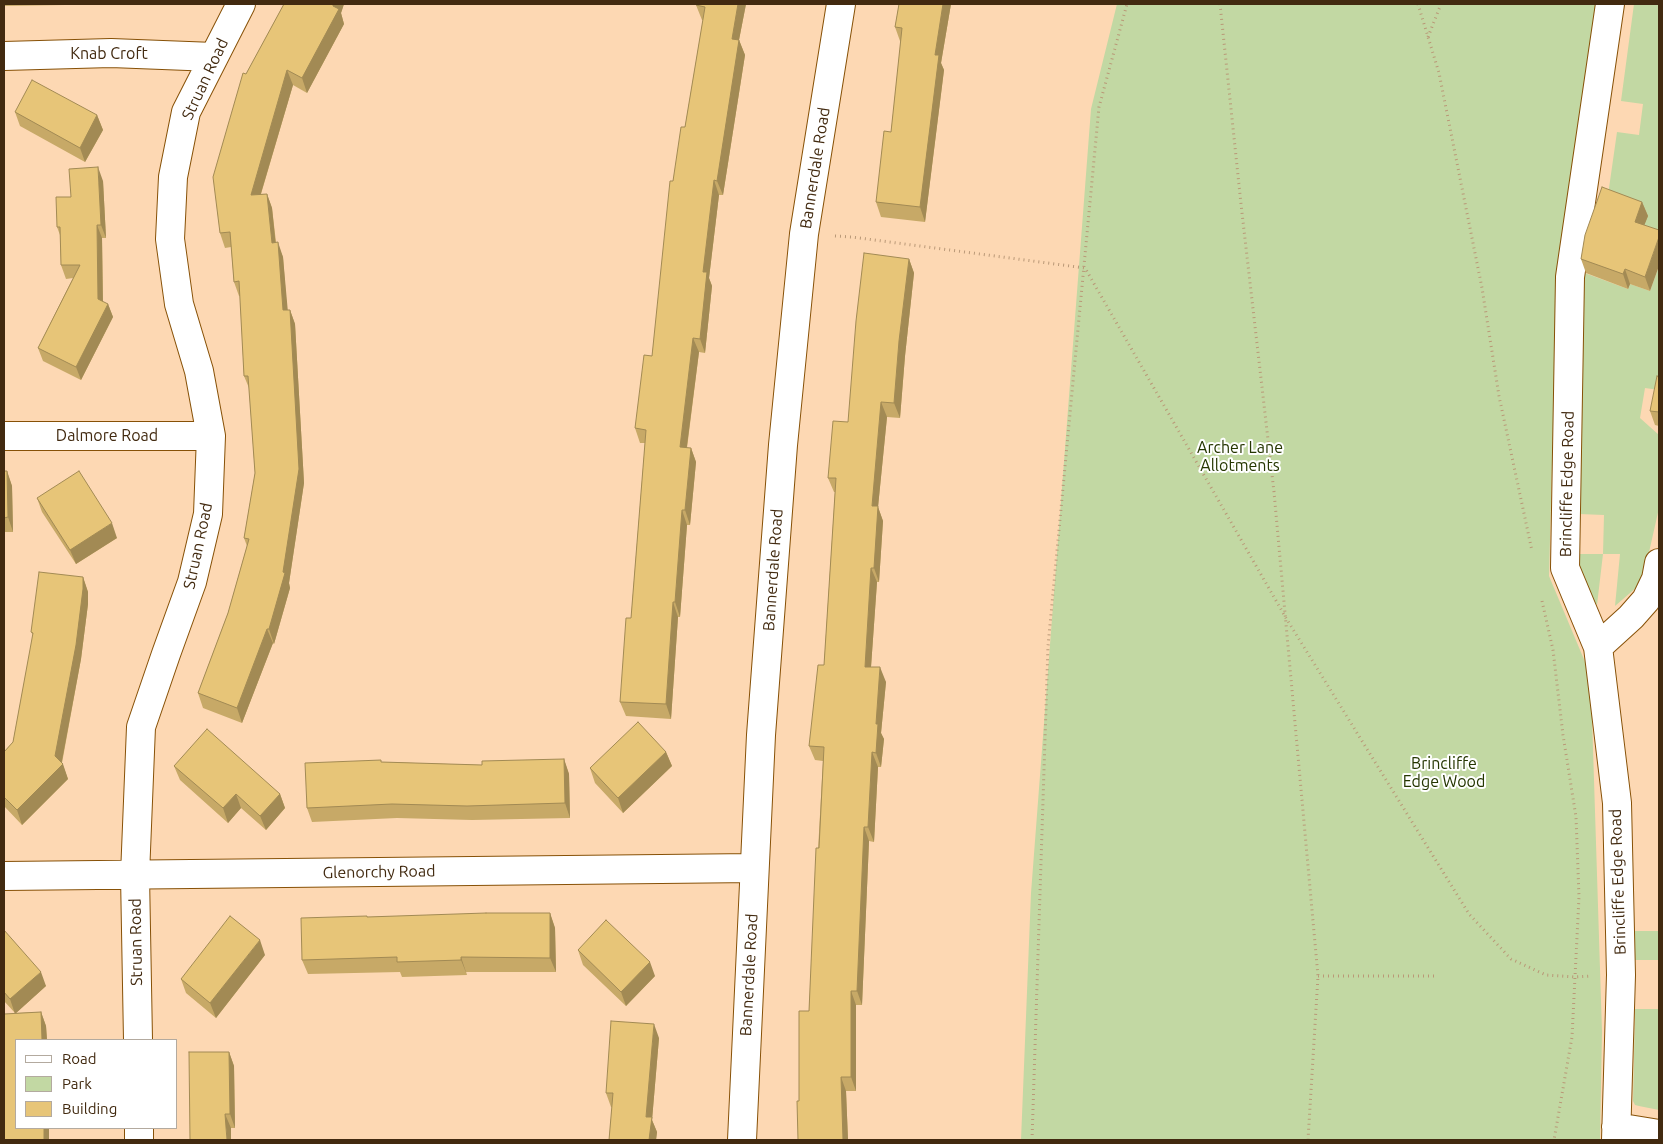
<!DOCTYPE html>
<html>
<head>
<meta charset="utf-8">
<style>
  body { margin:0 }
  #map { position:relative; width:1663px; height:1144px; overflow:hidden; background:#fdd8b3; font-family:Ubuntu,sans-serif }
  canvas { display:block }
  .frame { position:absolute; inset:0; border:5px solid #422a10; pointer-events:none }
  .legend { position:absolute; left:15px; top:1039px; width:162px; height:90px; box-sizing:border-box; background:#fff; border:1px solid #b3aa9f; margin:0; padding:6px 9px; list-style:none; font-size:15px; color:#422a10 }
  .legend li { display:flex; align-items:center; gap:10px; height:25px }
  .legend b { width:25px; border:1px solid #b3aa9f }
</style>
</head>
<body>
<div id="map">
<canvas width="1663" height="1144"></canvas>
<div class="frame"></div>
<ul class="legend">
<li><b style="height:6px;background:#fff"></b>Road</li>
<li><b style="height:14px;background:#c2d8a3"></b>Park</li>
<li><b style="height:14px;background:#e7c578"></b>Building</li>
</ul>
</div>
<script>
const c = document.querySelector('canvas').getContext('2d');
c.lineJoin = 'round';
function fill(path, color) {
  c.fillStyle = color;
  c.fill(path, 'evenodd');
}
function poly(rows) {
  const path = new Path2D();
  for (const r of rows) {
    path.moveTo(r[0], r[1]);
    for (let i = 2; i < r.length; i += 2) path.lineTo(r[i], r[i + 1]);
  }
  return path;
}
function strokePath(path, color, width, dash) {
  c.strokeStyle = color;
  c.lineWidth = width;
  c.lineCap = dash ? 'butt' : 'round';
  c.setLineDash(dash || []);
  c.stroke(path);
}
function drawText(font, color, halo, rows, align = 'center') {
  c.font = font + ' Ubuntu,sans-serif';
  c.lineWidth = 4;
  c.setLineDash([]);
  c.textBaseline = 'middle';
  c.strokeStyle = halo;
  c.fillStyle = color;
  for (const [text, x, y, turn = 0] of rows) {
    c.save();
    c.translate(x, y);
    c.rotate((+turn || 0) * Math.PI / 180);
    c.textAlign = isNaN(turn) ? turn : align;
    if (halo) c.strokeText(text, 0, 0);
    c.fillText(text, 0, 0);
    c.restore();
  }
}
const green = poly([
  [1117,4,1599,4,1557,275,1549,576,1588,669,1592,717,1602,1032,1600,1140,1021,1140,1031,893,1091,109],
  [1634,4,1659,4,1659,243,1640,236,1647,216,1607,202,1617,132,1639,135,1643,104,1621,101],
  [1659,266,1659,390,1645,388,1640,418,1659,435,1659,508,1645,570,1637,587,1615,606,1620,554,1603,554,1597,605,1588,594,1580,576,1579,554,1603,554,1604,515,1579,514,1582,272,1628,289,1630,284,1650,291],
  [1634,931,1659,931,1659,960,1633,960],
  [1635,1009,1659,1009,1659,1110,1639,1106,1635,1105,1633,1101]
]);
const path = poly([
  [1220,4,1241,204,1274,492,1318,976,1308,1140],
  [1418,4,1439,73,1482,288,1499,396,1532,551],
  [1428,37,1441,4],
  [835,236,852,237,1085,268,1286,618,1469,914,1511,959,1546,975,1575,977,1591,976],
  [1542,601,1553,650,1563,735,1576,817,1579,897,1572,1037,1554,1140],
  [1318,976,1435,976],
  [1032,1140,1048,646,1099,107,1127,4]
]);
const minor = poly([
  [1610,4,1570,277,1565,568,1598,647,1617,803,1621,975,1616,1140],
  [4,56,111,53,214,57],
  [4,436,211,436],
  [1598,647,1631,617,1646,600,1656,579,1659,563],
  [4,876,754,868],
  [138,1040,135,875,141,727,166,654,192,582,208,514,211,436,199,371,179,304,170,239,173,177,186,112,241,4],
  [1616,1127,1659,1134],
  [139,1128,139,1140],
  [742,1140,761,735,783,445,804,234,841,4]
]);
const wall = poly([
  [4,4,65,4,65,5,4,6],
  [284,4,344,4,341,13,344,24,307,93,293,85,261,194,267,194,272,208,276,242,283,257,287,310,290,310,295,324,304,483,289,583,290,588,274,644,273,643,242,723,203,708,198,693,228,613,247,546,244,538,255,473,249,388,244,376,240,296,239,296,234,282,231,247,225,248,220,233,246,74],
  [697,4,746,4,739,40,745,55,723,195,719,195,709,278,712,286,705,353,699,352,687,448,691,448,696,462,690,525,687,525,680,617,678,617,671,719,626,716,620,702,631,618,645,443,640,443,635,428,652,356,673,181,685,127,703,20,702,20,696,5],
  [899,4,951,4,941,63,944,70,925,222,881,217,876,202,891,132,901,41,900,41,895,27],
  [15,112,97,115,103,130,85,162,20,126],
  [103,181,106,238,102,238,103,302,108,304,113,317,81,380,43,361,38,348,73,278,66,279,61,265,60,235,57,227,71,197],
  [1642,202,1648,216,1644,225,1650,291,1630,284,1628,289,1586,273,1581,259],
  [909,259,914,273,905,356,900,418,887,417,878,507,883,521,879,582,877,582,871,667,886,682,881,733,884,739,881,767,878,767,874,842,869,841,862,1005,856,1005,856,1091,846,1091,848,1140,798,1140,799,1101,809,1011,823,761,815,760,809,746,824,665,835,492,834,492,828,478],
  [1659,377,1659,426,1655,425,1650,411],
  [4,471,7,471,12,486,13,532,4,532],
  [37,498,117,538,76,564,42,512],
  [83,577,88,592,88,604,81,659,62,763,68,779,22,825,4,806,4,752,13,742,33,635,31,632],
  [666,752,672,766,623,813,595,783,590,768],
  [564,759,569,774,570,818,472,820,397,818,312,822,307,808,382,762,482,765],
  [174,766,280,794,285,808,266,830,241,808,228,823,180,780],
  [550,913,555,928,556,972,466,972,467,975,402,977,400,972,308,974,302,960,367,917],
  [4,930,46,986,16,1013,41,1012,46,1026,47,1040,16,1040,15,1013,4,1001],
  [578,950,655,976,626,1006,583,965],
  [265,955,216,1018,186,993,181,979],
  [659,1038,652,1120,657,1132,656,1140,609,1140,612,1107,611,1107,606,1093],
  [229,1052,234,1066,235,1128,231,1128,190,1140]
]);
const shadedWall = poly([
  [333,4,344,4,341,13,344,24,307,93,302,78],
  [738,4,746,4,739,40,745,55,723,195,717,181,732,39],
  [943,4,951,4,941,63,944,70,925,222,920,207,935,55],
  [287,70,293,85,256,210,251,195],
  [97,115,103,130,85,162,80,148],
  [98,167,103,181,106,238,101,225],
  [714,180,719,195,709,278,712,286,705,353,700,339,703,272],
  [267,194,272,208,277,257,272,243],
  [1642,202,1648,216,1640,236,1635,222],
  [97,225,102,238,103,312,98,299],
  [1659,237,1659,266,1650,291,1645,277],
  [278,242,283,257,289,324,283,310],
  [909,259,914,273,905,356,900,418,894,403,899,341],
  [1625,269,1630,284,1628,289,1623,274],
  [108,304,113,317,81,380,76,367],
  [290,310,295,324,304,483,289,583,290,588,274,644,269,629,283,572],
  [693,338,699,352,685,461,680,447],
  [881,402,887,417,878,507,883,521,879,582,874,568,872,506],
  [691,448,696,462,690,525,685,510],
  [7,471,12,486,13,532,8,517],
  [682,510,687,525,680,617,675,602],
  [112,523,117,538,76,564,70,550],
  [871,568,877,582,870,681,865,667],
  [83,577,88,592,88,604,81,659,61,766,63,764,68,779,22,825,17,810],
  [673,602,678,617,671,719,666,704],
  [267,629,273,643,242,723,237,708],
  [880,667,886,682,881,733,884,739,881,767,876,753,876,724],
  [666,752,672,766,623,813,618,798],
  [872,752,878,767,874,842,868,827],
  [564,759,569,774,570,818,565,803],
  [236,794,241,808,228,823,223,808],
  [280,794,285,808,266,830,260,816],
  [864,827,869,841,862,1005,857,991],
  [550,913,555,928,556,972,550,958],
  [260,940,265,955,216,1018,210,1003],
  [461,957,467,975,461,960],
  [650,962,655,976,626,1006,621,992],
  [41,972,46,986,15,1014,10,999],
  [851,991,856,1005,856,1091,851,1077],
  [41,1012,46,1026,47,1040,42,1040],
  [654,1024,659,1038,652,1120,657,1132,656,1140,649,1140,646,1117],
  [229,1052,234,1066,235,1128,230,1114],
  [841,1077,846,1091,848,1140,843,1140],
  [225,1114,231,1128,231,1140,227,1140],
  [44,1128,49,1128,49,1140,44,1140]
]);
const building = poly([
  [284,4,333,4,333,6,339,9,302,78,287,70,251,195,267,194,272,243,278,242,283,310,290,310,299,469,283,572,285,573,269,629,267,629,237,708,198,693,228,613,249,539,244,538,255,473,248,376,244,376,239,281,234,282,230,232,220,233,213,177,243,73,246,74,284,4],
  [697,4,738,4,732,39,739,40,717,181,714,180,703,272,707,272,700,339,693,338,680,447,691,448,685,510,682,510,675,602,673,602,666,704,620,702,626,618,631,618,646,430,635,428,644,355,652,356,670,181,673,181,681,127,685,127,705,7,696,5,697,4],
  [899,4,943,4,935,55,939,55,920,207,876,202,884,131,891,132,902,28,895,27,899,4],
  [32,80,97,115,80,148,15,112,32,80],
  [98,167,101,225,97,225,98,299,108,304,76,367,38,348,80,265,61,265,60,227,57,227,56,197,71,197,69,169,98,167],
  [1602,187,1642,202,1635,222,1659,230,1659,237,1645,277,1625,269,1623,274,1581,259,1585,235,1602,187],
  [864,253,909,259,899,341,894,403,881,402,872,506,878,506,874,568,871,568,865,667,880,667,876,724,878,724,876,753,872,752,868,827,864,827,857,991,851,991,851,1077,841,1077,843,1140,798,1140,797,1101,799,1101,799,1011,809,1011,816,848,819,848,824,747,809,746,818,665,824,665,836,478,828,478,833,421,848,422,856,321,864,253],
  [1657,376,1659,377,1659,412,1650,411,1657,376],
  [4,471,7,471,8,517,4,518,4,471],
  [79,471,112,523,70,550,37,498,79,471],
  [39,572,83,577,83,589,76,645,55,756,63,764,17,810,4,797,4,752,13,742,33,633,31,632,39,572],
  [638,722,666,752,618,798,590,768,638,722],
  [207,729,280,794,260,816,236,794,223,808,174,766,207,729],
  [564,759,565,803,467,806,392,804,307,808,305,763,381,760,381,762,482,765,482,761,564,759],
  [486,913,550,913,550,958,461,957,461,960,397,962,397,957,302,960,301,918,367,916,367,917,486,913],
  [230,916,260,940,210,1003,181,979,230,916],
  [606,920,650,962,621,992,578,950,606,920],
  [4,930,41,972,10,999,4,992,4,930],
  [41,1012,42,1040,16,1040,16,1128,44,1128,44,1140,4,1140,4,1014,41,1012],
  [611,1021,654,1024,646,1117,652,1117,649,1140,609,1140,613,1093,606,1093,611,1021],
  [189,1052,229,1052,230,1114,225,1114,227,1140,190,1140,189,1052]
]);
const streetNames = [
  ["Knab Croft",109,54],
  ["Struan Road",205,79,-65],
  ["Bannerdale Road",815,168,-81],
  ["Dalmore Road",107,436],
  ["Brincliffe Edge Road",1567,484,-89],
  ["Struan Road",198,546,-78],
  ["Bannerdale Road",773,570,-86],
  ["Glenorchy Road",379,872,-1],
  ["Brincliffe Edge Road",1618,882,-92],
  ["Struan Road",136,942,-91],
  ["Bannerdale Road",749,975,-87]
];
const parkNames = [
  ["Archer Lane",1240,448],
  ["Allotments",1240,466],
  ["Brincliffe",1444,764],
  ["Edge Wood",1444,782]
];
fill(green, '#c2d8a3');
strokePath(minor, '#875107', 30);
strokePath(path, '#b99877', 3, [1, 4]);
strokePath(minor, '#fff', 28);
fill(wall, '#c7a967');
fill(shadedWall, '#a28a54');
fill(building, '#e7c578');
strokePath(building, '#a28a54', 1);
drawText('16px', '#422a10', '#fff', streetNames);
drawText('16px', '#253600', '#fff', parkNames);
</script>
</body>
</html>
